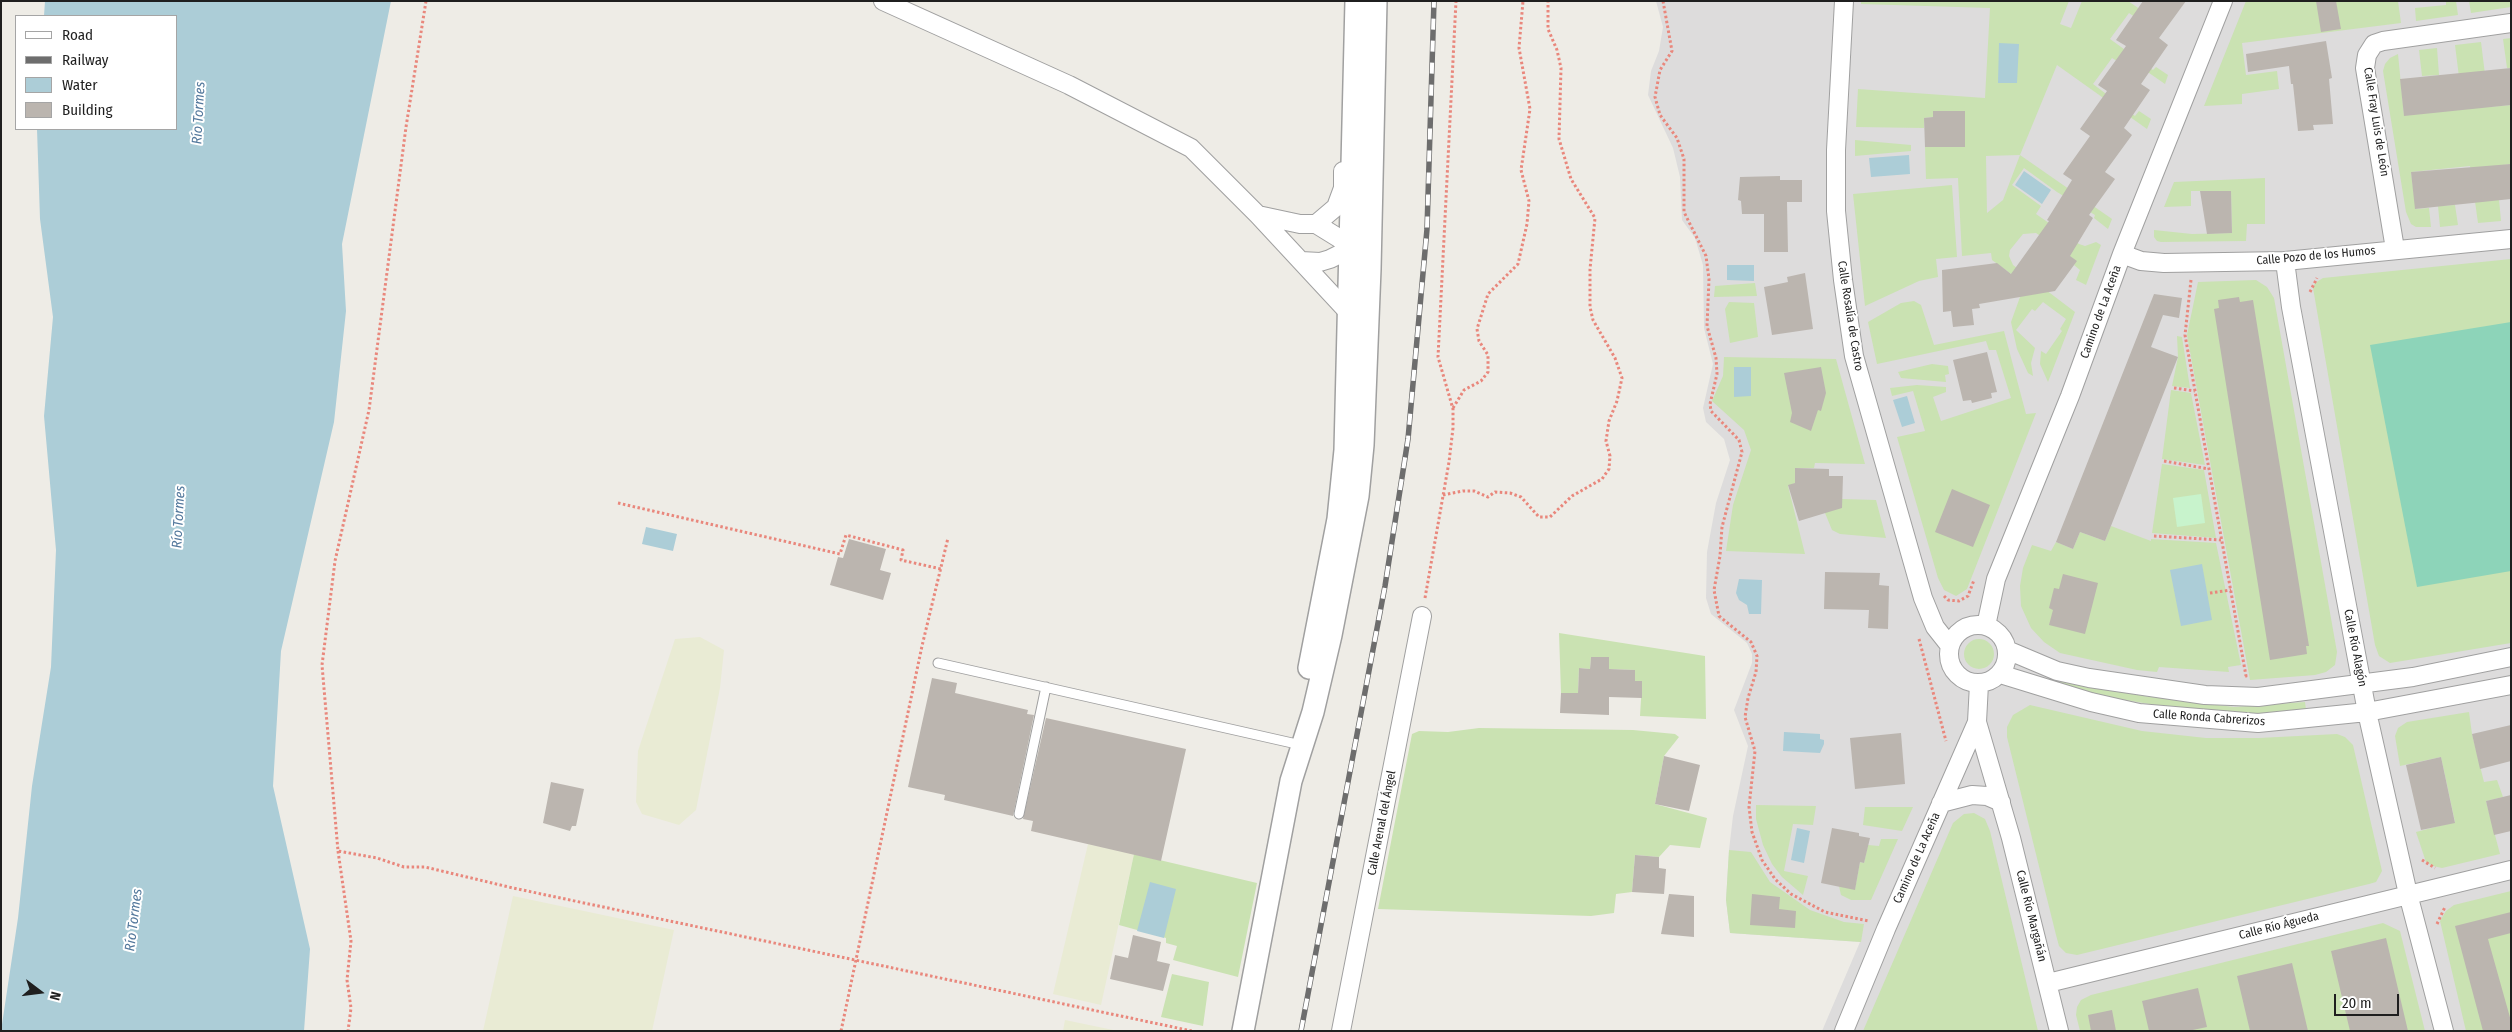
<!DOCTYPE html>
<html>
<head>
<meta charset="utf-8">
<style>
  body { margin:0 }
  #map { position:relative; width:2512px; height:1032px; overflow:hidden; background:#eeece6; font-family:"Fira Sans Condensed",sans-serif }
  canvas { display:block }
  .frame { position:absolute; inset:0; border:2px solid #1f1f1f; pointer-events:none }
  .legend { position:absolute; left:15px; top:15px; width:162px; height:115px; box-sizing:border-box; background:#fff; border:1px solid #a5a5a5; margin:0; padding:6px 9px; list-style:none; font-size:15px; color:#1f1f1f }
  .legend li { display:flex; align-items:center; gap:10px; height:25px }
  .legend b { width:25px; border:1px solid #a5a5a5 }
  .north { position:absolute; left:15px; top:967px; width:50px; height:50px; -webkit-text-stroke:4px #fff; paint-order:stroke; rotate:105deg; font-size:14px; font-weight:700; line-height:20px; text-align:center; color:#1f1f1f }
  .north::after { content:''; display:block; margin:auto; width:18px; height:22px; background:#1f1f1f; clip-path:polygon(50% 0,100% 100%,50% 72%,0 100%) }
  .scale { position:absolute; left:2334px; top:994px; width:65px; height:22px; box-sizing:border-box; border:2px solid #1f1f1f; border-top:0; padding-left:6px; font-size:15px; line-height:18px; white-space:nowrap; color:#1f1f1f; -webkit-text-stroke:4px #fff; paint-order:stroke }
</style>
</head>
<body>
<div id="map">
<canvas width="2512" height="1032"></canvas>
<div class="frame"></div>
<ul class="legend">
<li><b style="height:6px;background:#fff"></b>Road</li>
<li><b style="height:6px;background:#6d6d6d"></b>Railway</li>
<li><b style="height:14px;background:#accdd7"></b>Water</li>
<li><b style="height:14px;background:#bbb5af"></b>Building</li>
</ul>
<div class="north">N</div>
<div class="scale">20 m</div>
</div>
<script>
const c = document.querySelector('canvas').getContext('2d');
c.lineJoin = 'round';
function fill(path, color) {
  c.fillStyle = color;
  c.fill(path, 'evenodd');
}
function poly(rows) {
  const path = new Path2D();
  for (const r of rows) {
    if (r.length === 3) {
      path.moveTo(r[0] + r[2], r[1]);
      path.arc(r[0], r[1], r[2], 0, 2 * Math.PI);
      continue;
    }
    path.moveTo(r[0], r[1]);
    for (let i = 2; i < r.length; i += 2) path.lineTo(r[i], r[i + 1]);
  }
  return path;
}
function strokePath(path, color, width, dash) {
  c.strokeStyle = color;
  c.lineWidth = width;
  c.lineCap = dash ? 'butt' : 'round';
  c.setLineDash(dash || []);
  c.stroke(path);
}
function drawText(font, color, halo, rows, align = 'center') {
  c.font = font + ' "Fira Sans Condensed",sans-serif';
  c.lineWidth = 4;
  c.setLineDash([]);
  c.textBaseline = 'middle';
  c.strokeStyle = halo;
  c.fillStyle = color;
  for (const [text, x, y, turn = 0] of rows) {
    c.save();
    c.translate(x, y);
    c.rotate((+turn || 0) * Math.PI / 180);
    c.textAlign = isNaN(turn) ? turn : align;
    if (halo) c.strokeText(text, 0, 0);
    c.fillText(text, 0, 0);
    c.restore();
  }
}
const residential = poly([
  [1656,1,2511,1,2511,1031,1822,1031,1860,942,1730,933,1726,900,1729,850,1733,816,1748,746,1734,710,1752,663,1752,654,1747,643,1711,614,1706,598,1707,552,1716,503,1730,460,1724,439,1706,422,1703,408,1713,364,1704,328,1703,265,1695,238,1682,220,1680,177,1673,148,1648,95,1651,71,1659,51,1663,27]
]);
const farmland = poly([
  [700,637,724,650,720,688,696,810,679,825,642,814,636,802,638,751,675,639],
  [1088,844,1134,854,1101,1005,1053,994],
  [513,896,674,930,652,1031,483,1031],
  [1065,1020,1118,1031,1063,1031]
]);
const grass = poly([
  [1861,1,2069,1,2060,24,2071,28,2082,1,2128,1,2144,12,2139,20,2129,13,2110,39,2153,70,2156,67,2168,75,2165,84,2126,57,2122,64,2112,58,2093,84,2135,116,2139,111,2151,119,2147,129,2057,65,2020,155,2112,219,2108,229,2094,218,2095,215,2057,192,2024,168,2012,185,2041,206,2036,214,2079,244,2085,246,2096,242,2101,245,2086,285,2076,280,2080,270,2074,265,2076,261,2036,233,2023,234,2010,250,2009,256,2013,265,2075,312,2048,382,2040,364,2041,351,2046,354,2062,331,2060,329,2066,319,2043,302,2035,311,2032,309,2016,330,2035,348,2031,363,2033,376,2028,373,2017,349,2011,322,2020,297,2018,279,1992,260,1991,253,1962,256,1958,178,1926,179,1925,147,1965,147,1965,111,1933,111,1933,117,1924,118,1924,128,1856,127,1858,89,1985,98,1990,8,1861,4],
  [2020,155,2003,200,1987,213,1986,156],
  [2246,1,2398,1,2401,23,2242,43,2246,75,2277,71,2279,89,2242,94,2242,104,2204,106],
  [2446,1,2456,1,2458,15,2416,21,2415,8,2446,5],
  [2469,1,2511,1,2511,7,2471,13],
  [2511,38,2511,68,2507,68,2503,39],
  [2481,42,2489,107,2511,105,2511,164,2496,166,2501,221,2478,223,2470,166,2411,172,2416,209,2429,208,2431,227,2416,227,2411,224,2406,212,2383,71,2385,64,2390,58,2398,54,2404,115,2463,109,2455,45],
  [2437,48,2439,75,2422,76,2419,50],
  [1855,140,1911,145,1911,151,1855,156],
  [2265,178,2265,224,2247,224,2246,241,2161,242,2157,241,2154,237,2154,230,2192,234,2232,233,2231,191,2191,191,2191,206,2164,207,2174,182],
  [1952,185,1957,257,1936,259,1938,277,1919,281,1865,306,1853,194],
  [2455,205,2458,225,2440,227,2438,206],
  [2511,259,2511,643,2390,663,2379,656,2375,645,2313,288,2315,283,2323,278],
  [2256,280,2267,287,2274,298,2337,652,2335,665,2326,672,2315,675,2250,680,2187,335,2198,282],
  [1755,283,1757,296,1714,297,1715,286],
  [1914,301,1921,305,1934,345,2004,331,2026,414,2036,413,1967,589,1956,596,1944,590,1938,578,1897,437,1925,431,1913,391,1892,396,1890,388,1917,385,1946,387,1946,392,1933,397,1941,421,2011,398,1996,350,1989,350,1986,341,1877,364,1868,322,1901,303],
  [1729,302,1754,303,1758,337,1730,343,1725,309],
  [2177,336,2182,337,2190,388,2172,386,2178,357],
  [1724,357,1836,359,1865,464,1815,463,1814,468,1795,468,1795,483,1788,486,1805,554,1726,551,1733,505,1751,450,1744,430,1712,401,1723,376],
  [1932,364,1948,366,1949,374,1945,375,1946,382,1901,378,1898,372],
  [2171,390,2191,393,2205,465,2162,459],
  [2162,464,2204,470,2216,538,2152,533],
  [1842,499,1876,500,1886,538,1840,534,1832,530,1825,513],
  [2111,526,2151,541,2151,539,2216,543,2241,665,2228,667,2229,672,2159,667,2157,672,2137,670,2060,653,2044,642,2031,628,2021,606,2020,586,2023,568,2032,545,2051,551,2056,542,2073,549,2080,532,2105,541],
  [1559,633,1705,656,1706,719,1640,716,1642,682,1635,681,1635,670,1609,669,1609,657,1591,657,1590,669,1579,668,1578,693,1561,693],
  [1979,654,15],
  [2061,679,2143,696,2234,707,2305,702,2306,710,2259,715,2186,710,2083,693,2058,687],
  [2030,705,2142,731,2206,738,2259,738,2337,734,2345,737,2353,745,2382,871,2376,882,2369,884,2077,955,2066,953,2059,946,2056,935,2007,737,2007,727,2013,715],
  [2469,712,2472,734,2484,782,2497,780,2503,797,2486,801,2500,854,2442,868,2433,866,2426,862,2416,832,2455,822,2441,757,2400,766,2395,736,2398,728,2407,722],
  [1479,728,1633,730,1675,734,1679,737,1664,756,1655,804,1707,818,1700,848,1670,845,1659,857,1635,855,1632,892,1616,894,1614,913,1591,916,1378,909,1412,734,1419,731,1448,732],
  [1756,805,1816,806,1813,825,1793,824,1784,871,1808,876,1803,895,1782,877,1772,864,1763,845,1756,819],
  [1865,807,1913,807,1902,831,1863,825],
  [1974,813,1985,819,1990,831,2038,1031,1863,1031,1953,823,1964,814],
  [1881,839,1898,839,1871,900,1851,900,1841,895,1839,886,1855,889,1860,862,1864,863,1868,845,1879,846],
  [1729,850,1751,852,1770,882,1810,910,1844,922,1864,924,1861,942,1730,933,1726,900],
  [1134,854,1257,883,1238,977,1173,960,1177,946,1166,943,1166,938,1119,925],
  [2511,891,2511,1031,2466,1031,2440,921,2446,911,2454,905],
  [2383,923,2400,931,2425,1031,2080,1031,2076,1015,2077,1007,2081,1000,2091,995],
  [1172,974,1209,982,1203,1026,1161,1017]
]);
const park = poly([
  [2201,494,2205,523,2177,527,2173,498]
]);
const pitch = poly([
  [2511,322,2511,571,2417,587,2370,345]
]);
const water = poly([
  [45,1,391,1,342,244,346,311,334,422,281,651,273,786,310,949,304,1031,1,1031,18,918,32,786,51,667,56,550,44,416,53,317,40,219,37,129,176,129,176,16,44,16],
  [1999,43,2019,44,2017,83,1998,83],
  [1909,155,1910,174,1871,177,1869,158],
  [2024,171,2051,190,2042,204,2015,185],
  [1727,265,1754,265,1754,281,1727,280],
  [1734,367,1751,367,1751,396,1734,397],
  [1907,396,1915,423,1902,427,1893,400],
  [646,527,677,534,673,551,642,544],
  [2202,564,2212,620,2181,626,2170,570],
  [1739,579,1762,580,1761,614,1749,614,1747,605,1739,600,1736,593],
  [1784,732,1820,734,1820,739,1824,740,1824,744,1820,753,1783,751],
  [1797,828,1810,831,1804,863,1791,860],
  [1150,882,1176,889,1164,938,1137,931]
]);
const building = poly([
  [2143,1,2186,1,2159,38,2168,45,2141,84,2150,90,2124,128,2132,135,2105,172,2115,179,2089,215,2093,218,2070,256,2077,261,2055,291,1979,304,1980,308,1972,309,1974,325,1953,327,1951,311,1943,312,1942,270,1997,263,2011,274,2049,221,2047,220,2072,180,2063,174,2090,136,2080,129,2107,91,2098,85,2126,46,2116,40],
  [2316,1,2336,1,2341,29,2321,32],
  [2326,41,2332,78,2329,79,2333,124,2313,125,2314,130,2298,131,2293,84,2291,84,2289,66,2248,72,2246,54],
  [2511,68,2511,105,2404,116,2400,79],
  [1933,111,1965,111,1965,147,1925,147,1924,118,1933,117],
  [2511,164,2511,199,2415,209,2411,172],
  [1780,176,1780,180,1802,180,1802,202,1787,202,1788,252,1764,252,1764,214,1742,214,1741,201,1738,200,1740,177],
  [2200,191,2231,191,2232,233,2207,234],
  [1805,273,1813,329,1772,335,1764,287,1788,282,1787,277],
  [2154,294,2182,298,2179,318,2163,315,2151,347,2178,357,2105,541,2080,532,2073,549,2056,542],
  [2239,297,2240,302,2253,300,2309,646,2306,646,2307,654,2270,660,2214,309,2219,308,2218,300],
  [1987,352,1997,392,1991,393,1992,398,1972,403,1971,400,1963,401,1953,360],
  [1821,367,1826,393,1821,411,1818,410,1811,431,1790,422,1792,413,1784,373],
  [1795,468,1829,469,1829,476,1843,476,1842,508,1799,521,1788,485,1795,483],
  [1952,489,1990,505,1973,547,1935,532],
  [849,539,886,549,880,570,891,573,883,600,830,585,838,557,843,558],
  [1825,572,1880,573,1879,585,1889,586,1888,629,1868,628,1869,610,1824,609],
  [2063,574,2098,583,2085,634,2049,625,2053,610,2049,608,2054,588,2059,589],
  [1591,657,1609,657,1609,669,1635,670,1635,681,1642,681,1642,698,1609,697,1609,715,1560,713,1561,693,1578,693,1579,668,1590,669],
  [932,678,957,683,955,693,1028,710,1027,714,1034,715,1013,816,944,800,945,795,908,787],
  [1046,718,1186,749,1161,861,1031,831,1033,821,1023,819],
  [2511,725,2511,761,2480,769,2472,734],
  [1901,733,1905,784,1855,789,1850,738],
  [1664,756,1700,765,1689,811,1655,804],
  [2441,757,2455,823,2421,830,2406,765],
  [551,782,584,789,576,826,572,826,570,831,543,823],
  [2511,795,2511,831,2494,835,2486,801],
  [1832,828,1859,833,1859,836,1870,838,1864,863,1860,862,1855,890,1821,883],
  [1635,855,1659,857,1659,868,1666,869,1664,894,1632,892],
  [1669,894,1694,896,1694,937,1661,934],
  [1752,894,1780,897,1779,909,1796,911,1795,928,1750,925],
  [2511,912,2511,933,2488,939,2511,1021,2511,1031,2483,1031,2455,926],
  [1133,935,1161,942,1157,961,1170,964,1163,991,1110,979,1115,955,1128,958],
  [2386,938,2408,1031,2350,1031,2331,951],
  [2292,963,2308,1031,2250,1031,2237,976],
  [2198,988,2207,1027,2188,1031,2149,1031,2142,1001],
  [2112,1010,2116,1031,2091,1031,2088,1015]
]);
const path = poly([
  [426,1,406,127,369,410,335,561,322,665,338,851,377,858,404,867,425,867,513,888,1192,1031],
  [1663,1,1672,51,1660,70,1655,97,1660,115,1677,138,1684,159,1684,212,1706,256,1709,279,1707,326,1716,358,1717,374,1710,404,1711,411,1739,440,1742,452,1722,527,1720,556,1714,590,1719,616,1751,642,1757,656,1756,672,1748,698,1745,717,1755,751,1749,807,1752,832,1762,860,1775,879,1791,894,1825,912,1869,921],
  [2191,280,2185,335,2246,676,2243,676],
  [2310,292,2317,278],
  [2174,388,2195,391],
  [1453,408,1464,390,1481,381,1488,372,1488,355,1479,341,1477,329,1488,294,1518,264,1527,224,1529,201,1521,170,1530,109,1519,48,1523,1],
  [2164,461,2209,469],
  [1443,495,1463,491,1474,491,1488,497,1495,492,1510,493,1521,497,1539,517,1550,517,1572,496,1602,479,1609,469,1610,456,1606,441,1609,421,1617,401,1622,378,1615,358,1593,320,1590,307,1590,269,1595,218,1571,179,1559,139,1561,68,1557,50,1548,29,1548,1],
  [618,503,840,554,846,535,903,550,901,560,941,569],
  [2154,536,2221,540],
  [2210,593,2231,590],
  [1944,596,1948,600,1959,601,1968,596,1974,580],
  [1425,598,1449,462,1453,428,1453,409,1438,357,1456,1],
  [1919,639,1946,741],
  [338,851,351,941,347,980,351,1008,348,1031],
  [2422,860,2435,868],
  [2437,924,2445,907],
  [841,1031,922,646,948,538]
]);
const service = poly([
  [938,663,1301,745],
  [1019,814,1046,687]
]);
const minor = poly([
  [883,1,1069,85,1191,148,1258,215,1349,313],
  [1844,1,1836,150,1836,211,1843,280,1854,356,1923,598,1935,627,1950,646],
  [1258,215,1300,224,1316,224,1336,207,1343,188,1343,171],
  [1316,224,1350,245,1354,255],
  [2395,249,2365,68,2367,55,2374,44,2383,41,2511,23],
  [2122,254,2141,261,2164,263,2285,261,2511,239],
  [1301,261,1320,262,1330,259,1340,254,1350,245,1354,238],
  [2285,261,2291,307,2367,712,2408,894,2444,1031],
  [1978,654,29],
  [1986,626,1996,579,2070,396,2122,254,2223,1],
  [2007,650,2057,671,2089,678,2205,695,2258,697,2413,677,2511,657],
  [2000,674,2091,702,2139,713,2258,723,2367,712,2511,685],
  [1977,722,2011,838,2059,1031],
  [1941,803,1972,795,1987,796,2001,802],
  [2048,983,2511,870],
  [1341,1031,1422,616],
  [1844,1031,1886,929,1977,722,1979,684]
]);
const tertiary = poly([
  [1309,668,1338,519,1345,450,1356,1],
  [1243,1031,1291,781,1313,712,1331,635,1358,496,1363,445,1370,269,1376,1]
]);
const rail = poly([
  [1301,1031,1385,586,1408,439,1427,229,1434,1]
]);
const streetNames = [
  ["Calle Fray Luis de León",2376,122,81],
  ["Calle Pozo de los Humos",2316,256,-5],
  ["Camino de La Aceña",2101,312,-70],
  ["Calle Rosalía de Castro",1850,316,81],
  ["Calle Río Alagón",2355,648,79],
  ["Calle Ronda Cabrerizos",2209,718,4],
  ["Calle Arenal del Ángel",1382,823,-79],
  ["Camino de La Aceña",1917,858,-66],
  ["Calle Río Margañán",2031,916,76],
  ["Calle Río Águeda",2279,926,-14]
];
const waterNames = [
  ["Río Tormes",199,113,-87],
  ["Río Tormes",179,517,-87],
  ["Río Tormes",134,920,-83]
];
fill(residential, '#dddcdc');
fill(farmland, '#e9ebd4');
fill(grass, '#cae2b2');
fill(park, '#c8f3cc');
fill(pitch, '#8dd4b9');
fill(water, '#accdd7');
fill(building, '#bbb5af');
strokePath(service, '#a0a0a0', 11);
strokePath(minor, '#a0a0a0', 20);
strokePath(tertiary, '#a0a0a0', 24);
strokePath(path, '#e9877c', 3, [2.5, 2.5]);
strokePath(service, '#fff', 9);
strokePath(minor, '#fff', 18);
strokePath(tertiary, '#fff', 21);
strokePath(rail, '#6d6d6d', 5.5);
strokePath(rail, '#fff', 4, [11]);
drawText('12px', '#1f1f1f', '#fff', streetNames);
drawText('italic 14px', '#53789c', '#fff', waterNames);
</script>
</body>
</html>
